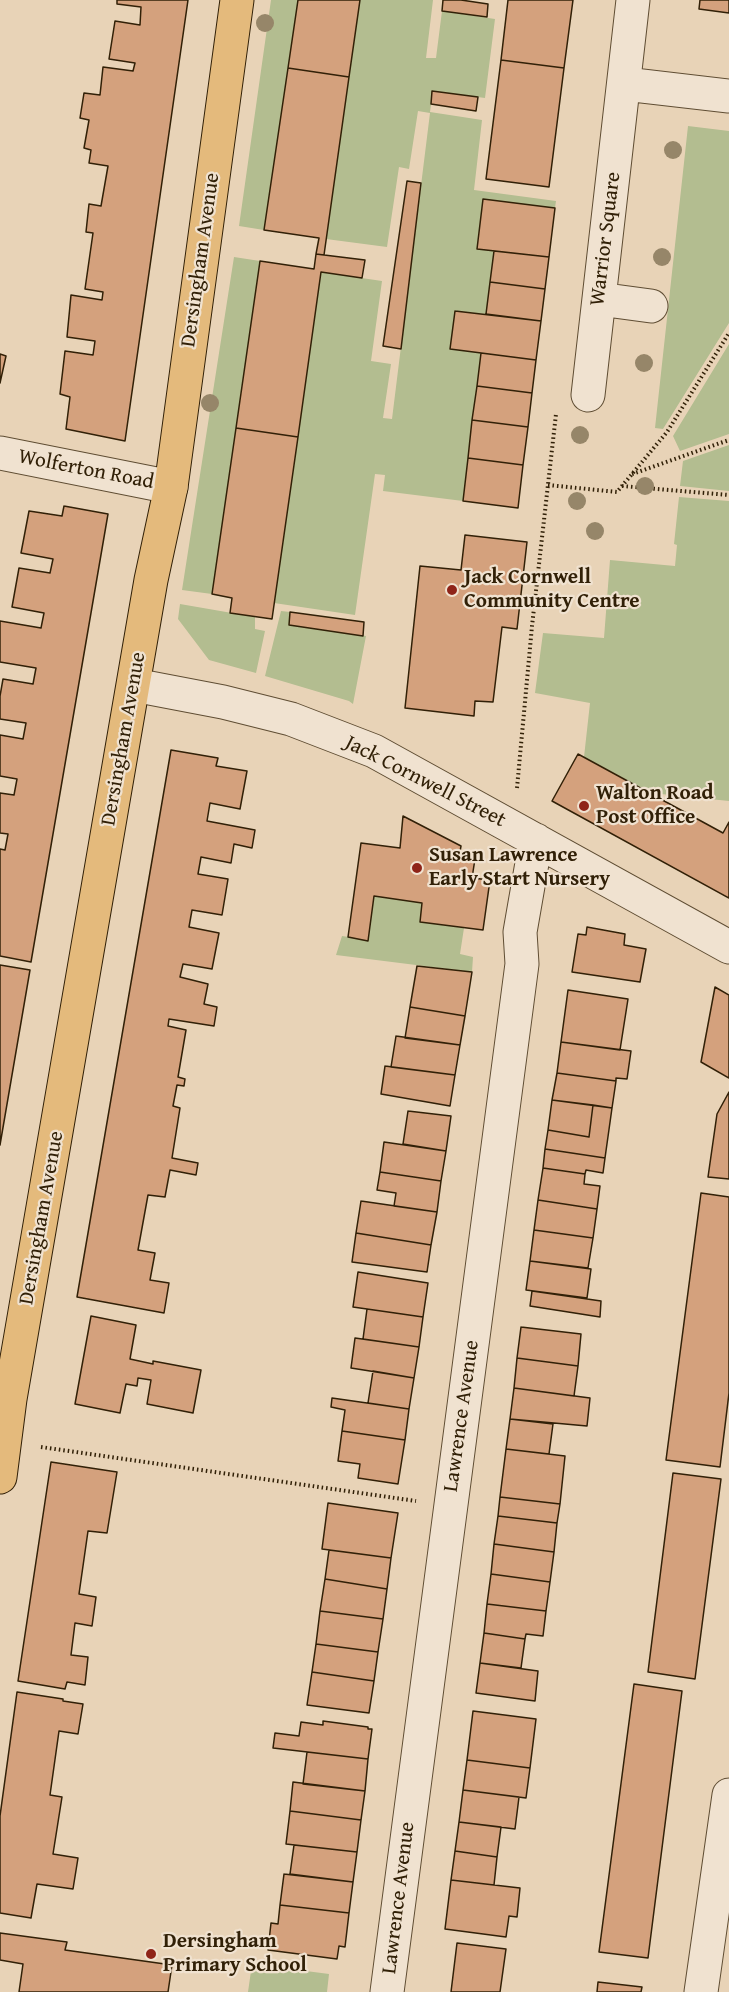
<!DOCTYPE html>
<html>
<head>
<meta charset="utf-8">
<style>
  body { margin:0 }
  canvas { display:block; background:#e8d3b7 }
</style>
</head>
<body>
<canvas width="729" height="1992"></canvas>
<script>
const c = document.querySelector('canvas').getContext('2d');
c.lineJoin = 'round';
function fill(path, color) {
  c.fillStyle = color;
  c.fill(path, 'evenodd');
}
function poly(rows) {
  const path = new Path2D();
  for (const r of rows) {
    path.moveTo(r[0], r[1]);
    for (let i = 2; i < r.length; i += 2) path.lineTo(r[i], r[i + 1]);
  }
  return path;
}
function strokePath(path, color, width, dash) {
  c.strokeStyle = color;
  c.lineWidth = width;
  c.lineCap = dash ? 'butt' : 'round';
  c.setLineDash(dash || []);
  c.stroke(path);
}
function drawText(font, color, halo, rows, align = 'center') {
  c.font = font + ' "Gentium Book Plus",serif';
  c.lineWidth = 4.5;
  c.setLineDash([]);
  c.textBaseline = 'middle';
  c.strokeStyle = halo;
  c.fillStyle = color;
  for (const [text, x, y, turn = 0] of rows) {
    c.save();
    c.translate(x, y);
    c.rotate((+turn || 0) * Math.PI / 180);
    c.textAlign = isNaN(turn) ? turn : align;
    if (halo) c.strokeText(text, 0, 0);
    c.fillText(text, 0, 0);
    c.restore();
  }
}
const green = poly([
  [271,0,298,0,264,230,239,226],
  [360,0,433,0,426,58,436,58,442,11,495,19,485,98,433,91,430,112,482,120,474,190,556,201,555,208,483,200,477,248,494,251,486,314,455,311,450,349,481,353,463,501,383,491,385,475,375,474,355,615,274,603,321,272,382,281,371,361,391,364,383,418,392,419,430,113,418,111,409,169,399,167,387,247,326,239],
  [688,126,729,131,729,323,663,429,655,428],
  [234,257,260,261,212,594,182,590],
  [729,344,729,434,680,451,673,436],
  [729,445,729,491,680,486,683,461],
  [679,497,729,501,729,801,651,793,584,757,590,703,535,693,543,633,604,638,610,560,675,566,677,545,674,544],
  [180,604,255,617,255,629,265,631,256,673,209,660,178,619],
  [281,611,290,612,289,625,366,636,353,704,349,701,265,676],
  [374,896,422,903,420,922,464,928,460,954,473,957,472,972,336,955,342,936,368,940],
  [252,1964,329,1974,327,1992,248,1992]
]);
const building = poly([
  [117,0,188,0,125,441,66,429,70,397,60,394,65,351,93,355,95,341,67,337,71,295,102,300,103,292,85,289,93,233,86,232,89,204,101,206,108,166,89,163,91,150,84,148,89,120,80,118,84,93,100,95,103,67,133,71,135,63,109,59,115,21,140,25,141,7,117,4,117,0],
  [298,0,360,0,349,77,288,68,298,0],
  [443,0,461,0,488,4,487,17,442,11,443,0],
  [508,0,573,0,564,68,501,60,508,0],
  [700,0,729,0,729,13,699,9,700,0],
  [501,60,564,68,549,187,486,179,501,60],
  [288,68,349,77,324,255,316,254,319,238,264,230,288,68],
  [432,91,478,97,476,111,431,104,432,91],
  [407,181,421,183,401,349,383,346,407,181],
  [483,199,555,208,549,257,477,249,483,199],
  [494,251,549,257,545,289,490,282,494,251],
  [316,254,365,260,362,278,321,272,298,437,236,428,260,261,314,269,316,254],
  [490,282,545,289,541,321,486,314,490,282],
  [455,311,541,321,536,360,450,349,455,311],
  [481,353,536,360,532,393,477,386,481,353],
  [0,354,6,356,0,383,0,354],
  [477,386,532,393,528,427,472,420,477,386],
  [472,420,528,427,523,465,468,458,472,420],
  [236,428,298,437,272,619,230,613,232,598,212,594,236,428],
  [468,458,523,465,518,508,463,501,468,458],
  [64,506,108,514,31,962,0,956,0,849,5,850,8,834,0,833,0,793,14,795,17,779,0,776,0,735,23,739,26,723,0,719,0,696,3,679,33,684,36,668,0,662,0,621,41,628,44,613,12,607,19,568,50,573,53,559,21,553,29,511,62,516,64,506],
  [465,535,527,542,517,629,502,627,493,702,475,701,474,716,405,708,420,566,461,570,465,535],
  [290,612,364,622,363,636,289,625,290,612],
  [171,750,218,758,216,766,247,771,240,809,210,803,207,821,255,830,252,848,234,844,231,863,201,857,198,874,228,879,222,915,192,910,189,927,219,933,212,969,183,964,180,977,208,984,204,1004,217,1007,214,1026,169,1019,168,1026,186,1030,178,1077,185,1079,184,1086,177,1085,173,1106,180,1108,172,1158,198,1163,196,1175,170,1170,165,1197,148,1195,138,1250,155,1253,150,1280,169,1283,164,1313,77,1297,171,750],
  [578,754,723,833,729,822,729,898,552,801,578,754],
  [403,816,461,846,459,857,475,859,472,878,490,880,483,930,420,922,422,903,374,896,368,941,348,937,361,843,400,848,403,816],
  [587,927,625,934,624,945,646,949,640,982,572,972,578,934,586,935,587,927],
  [0,965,30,970,0,1145,0,965],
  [417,966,472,972,465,1016,410,1007,417,966],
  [715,987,729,995,729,1078,701,1062,715,987],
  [568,990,628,999,620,1050,561,1042,568,990],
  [410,1007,465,1016,460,1045,405,1038,410,1007],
  [396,1036,460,1045,455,1075,391,1067,396,1036],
  [561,1042,631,1051,627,1079,616,1078,616,1081,557,1073,561,1042],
  [385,1066,455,1075,450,1106,381,1094,385,1066],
  [557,1073,616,1081,612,1108,552,1100,557,1073],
  [729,1092,729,1179,708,1177,717,1114,729,1092],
  [552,1100,593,1105,589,1137,548,1130,552,1100],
  [593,1105,612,1108,605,1158,545,1149,548,1130,589,1137,593,1105],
  [408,1111,451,1116,446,1151,403,1144,408,1111],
  [384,1142,446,1151,441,1181,380,1172,384,1142],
  [545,1149,605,1158,603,1173,586,1170,585,1174,543,1168,545,1149],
  [543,1168,585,1174,584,1184,600,1186,597,1209,538,1200,543,1168],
  [380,1172,441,1181,437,1212,394,1206,396,1193,377,1190,380,1172],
  [701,1193,729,1197,729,1393,720,1467,666,1460,701,1193],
  [538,1200,597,1209,593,1238,534,1230,538,1200],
  [361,1201,437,1212,431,1245,356,1233,361,1201],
  [534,1230,593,1238,588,1268,530,1261,534,1230],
  [356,1233,431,1245,427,1272,352,1262,356,1233],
  [530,1261,591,1269,587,1298,526,1290,530,1261],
  [358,1272,428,1283,423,1317,353,1307,358,1272],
  [532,1291,601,1301,600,1317,530,1306,532,1291],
  [367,1309,423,1317,419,1347,363,1339,367,1309],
  [91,1316,136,1325,130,1359,153,1364,153,1361,201,1370,193,1413,147,1404,151,1380,138,1378,137,1386,126,1384,120,1413,75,1404,91,1316],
  [521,1327,581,1334,578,1366,517,1358,521,1327],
  [355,1338,419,1347,414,1378,351,1368,355,1338],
  [517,1358,578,1366,574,1396,514,1388,517,1358],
  [373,1371,414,1378,409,1409,368,1403,373,1371],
  [514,1388,590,1398,587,1426,510,1419,514,1388],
  [332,1398,409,1409,405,1440,342,1431,345,1410,331,1407,332,1398],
  [510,1419,553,1424,549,1454,506,1449,510,1419],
  [342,1431,405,1440,398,1484,358,1478,360,1464,338,1461,342,1431],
  [506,1449,565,1456,560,1504,500,1497,506,1449],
  [51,1462,117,1472,107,1533,88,1531,79,1594,96,1597,92,1626,75,1623,71,1655,88,1657,85,1685,67,1682,65,1689,18,1681,51,1462],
  [673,1473,721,1479,695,1679,648,1672,673,1473],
  [500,1497,560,1504,557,1523,498,1516,500,1497],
  [328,1503,398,1513,391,1558,322,1549,328,1503],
  [498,1516,557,1523,554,1552,494,1544,498,1516],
  [494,1544,554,1552,550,1582,491,1574,494,1544],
  [329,1550,391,1558,387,1589,325,1579,329,1550],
  [491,1574,550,1582,546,1611,487,1604,491,1574],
  [325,1579,387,1589,383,1619,320,1611,325,1579],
  [487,1604,546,1611,543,1636,526,1634,525,1639,484,1633,487,1604],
  [320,1611,383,1619,378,1652,316,1644,320,1611],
  [484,1633,525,1639,521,1668,480,1663,484,1633],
  [316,1644,378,1652,374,1681,312,1672,316,1644],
  [480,1663,538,1671,535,1701,476,1693,480,1663],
  [312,1672,374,1681,369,1713,307,1705,312,1672],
  [634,1684,682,1691,648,1958,599,1952,634,1684],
  [17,1692,63,1699,63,1701,83,1704,78,1734,59,1731,50,1795,62,1797,53,1854,78,1858,73,1889,37,1884,31,1918,0,1913,0,1816,17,1692],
  [473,1711,536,1719,530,1768,467,1760,473,1711],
  [323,1721,368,1727,368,1729,372,1729,368,1759,273,1748,275,1733,299,1736,301,1722,323,1725,323,1721],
  [307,1752,368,1759,365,1791,303,1784,307,1752],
  [467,1760,530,1768,526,1798,463,1790,467,1760],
  [293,1782,365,1791,361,1820,290,1811,293,1782],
  [463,1790,519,1797,515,1829,459,1822,463,1790],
  [290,1811,361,1820,357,1852,286,1844,290,1811],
  [459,1822,501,1827,497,1857,455,1851,459,1822],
  [294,1845,357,1852,353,1882,290,1874,294,1845],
  [455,1851,497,1857,494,1885,451,1880,455,1851],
  [284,1874,353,1882,349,1913,280,1905,284,1874],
  [451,1880,520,1888,517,1917,509,1916,506,1937,445,1929,451,1880],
  [280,1905,349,1913,345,1947,339,1946,337,1959,268,1950,271,1923,278,1924,280,1905],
  [0,1933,67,1942,65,1950,172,1965,168,1992,19,1992,23,1964,0,1960,0,1933],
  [457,1943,506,1949,500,1992,451,1992,457,1943],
  [598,1982,642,1987,641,1992,597,1992,598,1982]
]);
const path = poly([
  [632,474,729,440],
  [548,485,617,492,667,432,729,333],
  [622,486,729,495],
  [517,788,532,626,556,414],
  [41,1447,416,1501]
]);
const minor = poly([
  [625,84,729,96],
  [599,299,651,306],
  [588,395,633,0],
  [0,453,171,487],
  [134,685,223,702,291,719,374,751,729,947],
  [387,1992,522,964,520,932,536,840],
  [701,1992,729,1795]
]);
const major = poly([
  [0,1477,10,1399,151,580,171,487,237,0]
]);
const trees = [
  [265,23],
  [673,150],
  [662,257],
  [644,363],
  [210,403],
  [580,435],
  [645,486],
  [577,501],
  [595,531]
];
const markers = [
  [452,590,6,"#8f2418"],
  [584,806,6,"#8f2418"],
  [417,868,6,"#8f2418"],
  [151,1954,6,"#8f2418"]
];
const streetNames = [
  ["Warrior Square",606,239,-83],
  ["Dersingham Avenue",201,260,-82],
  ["Wolferton Road",86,470,11],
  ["Dersingham Avenue",124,739,-80],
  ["Jack Cornwell Street",425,782,27],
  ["Dersingham Avenue",42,1218,-80],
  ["Lawrence Avenue",462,1416,-82],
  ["Lawrence Avenue",399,1898,-83]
];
const poiNames = [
  ["Jack Cornwell",464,578],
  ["Community Centre",464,602],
  ["Walton Road",596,794],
  ["Post Office",596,818],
  ["Susan Lawrence",429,856],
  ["Early Start Nursery",429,880],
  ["Dersingham",163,1942],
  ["Primary School",163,1966]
];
fill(green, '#b3bd90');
fill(building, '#d4a17d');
strokePath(building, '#312007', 1.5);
strokePath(minor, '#5f4d33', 35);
strokePath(major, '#312007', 35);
strokePath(path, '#312007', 4, [1.5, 3]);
strokePath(minor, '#f0e2d0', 33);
strokePath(major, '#e4ba7c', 33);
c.fillStyle = '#968669';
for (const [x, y] of trees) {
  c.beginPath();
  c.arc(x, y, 9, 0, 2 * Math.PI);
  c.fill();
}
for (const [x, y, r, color] of markers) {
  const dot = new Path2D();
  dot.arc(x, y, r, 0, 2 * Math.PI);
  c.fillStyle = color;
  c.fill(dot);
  strokePath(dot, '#f0e2d0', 2);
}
drawText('21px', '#312007', '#f0e2d0', streetNames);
drawText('bold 21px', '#312007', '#f0e2d0', poiNames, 'left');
</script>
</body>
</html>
